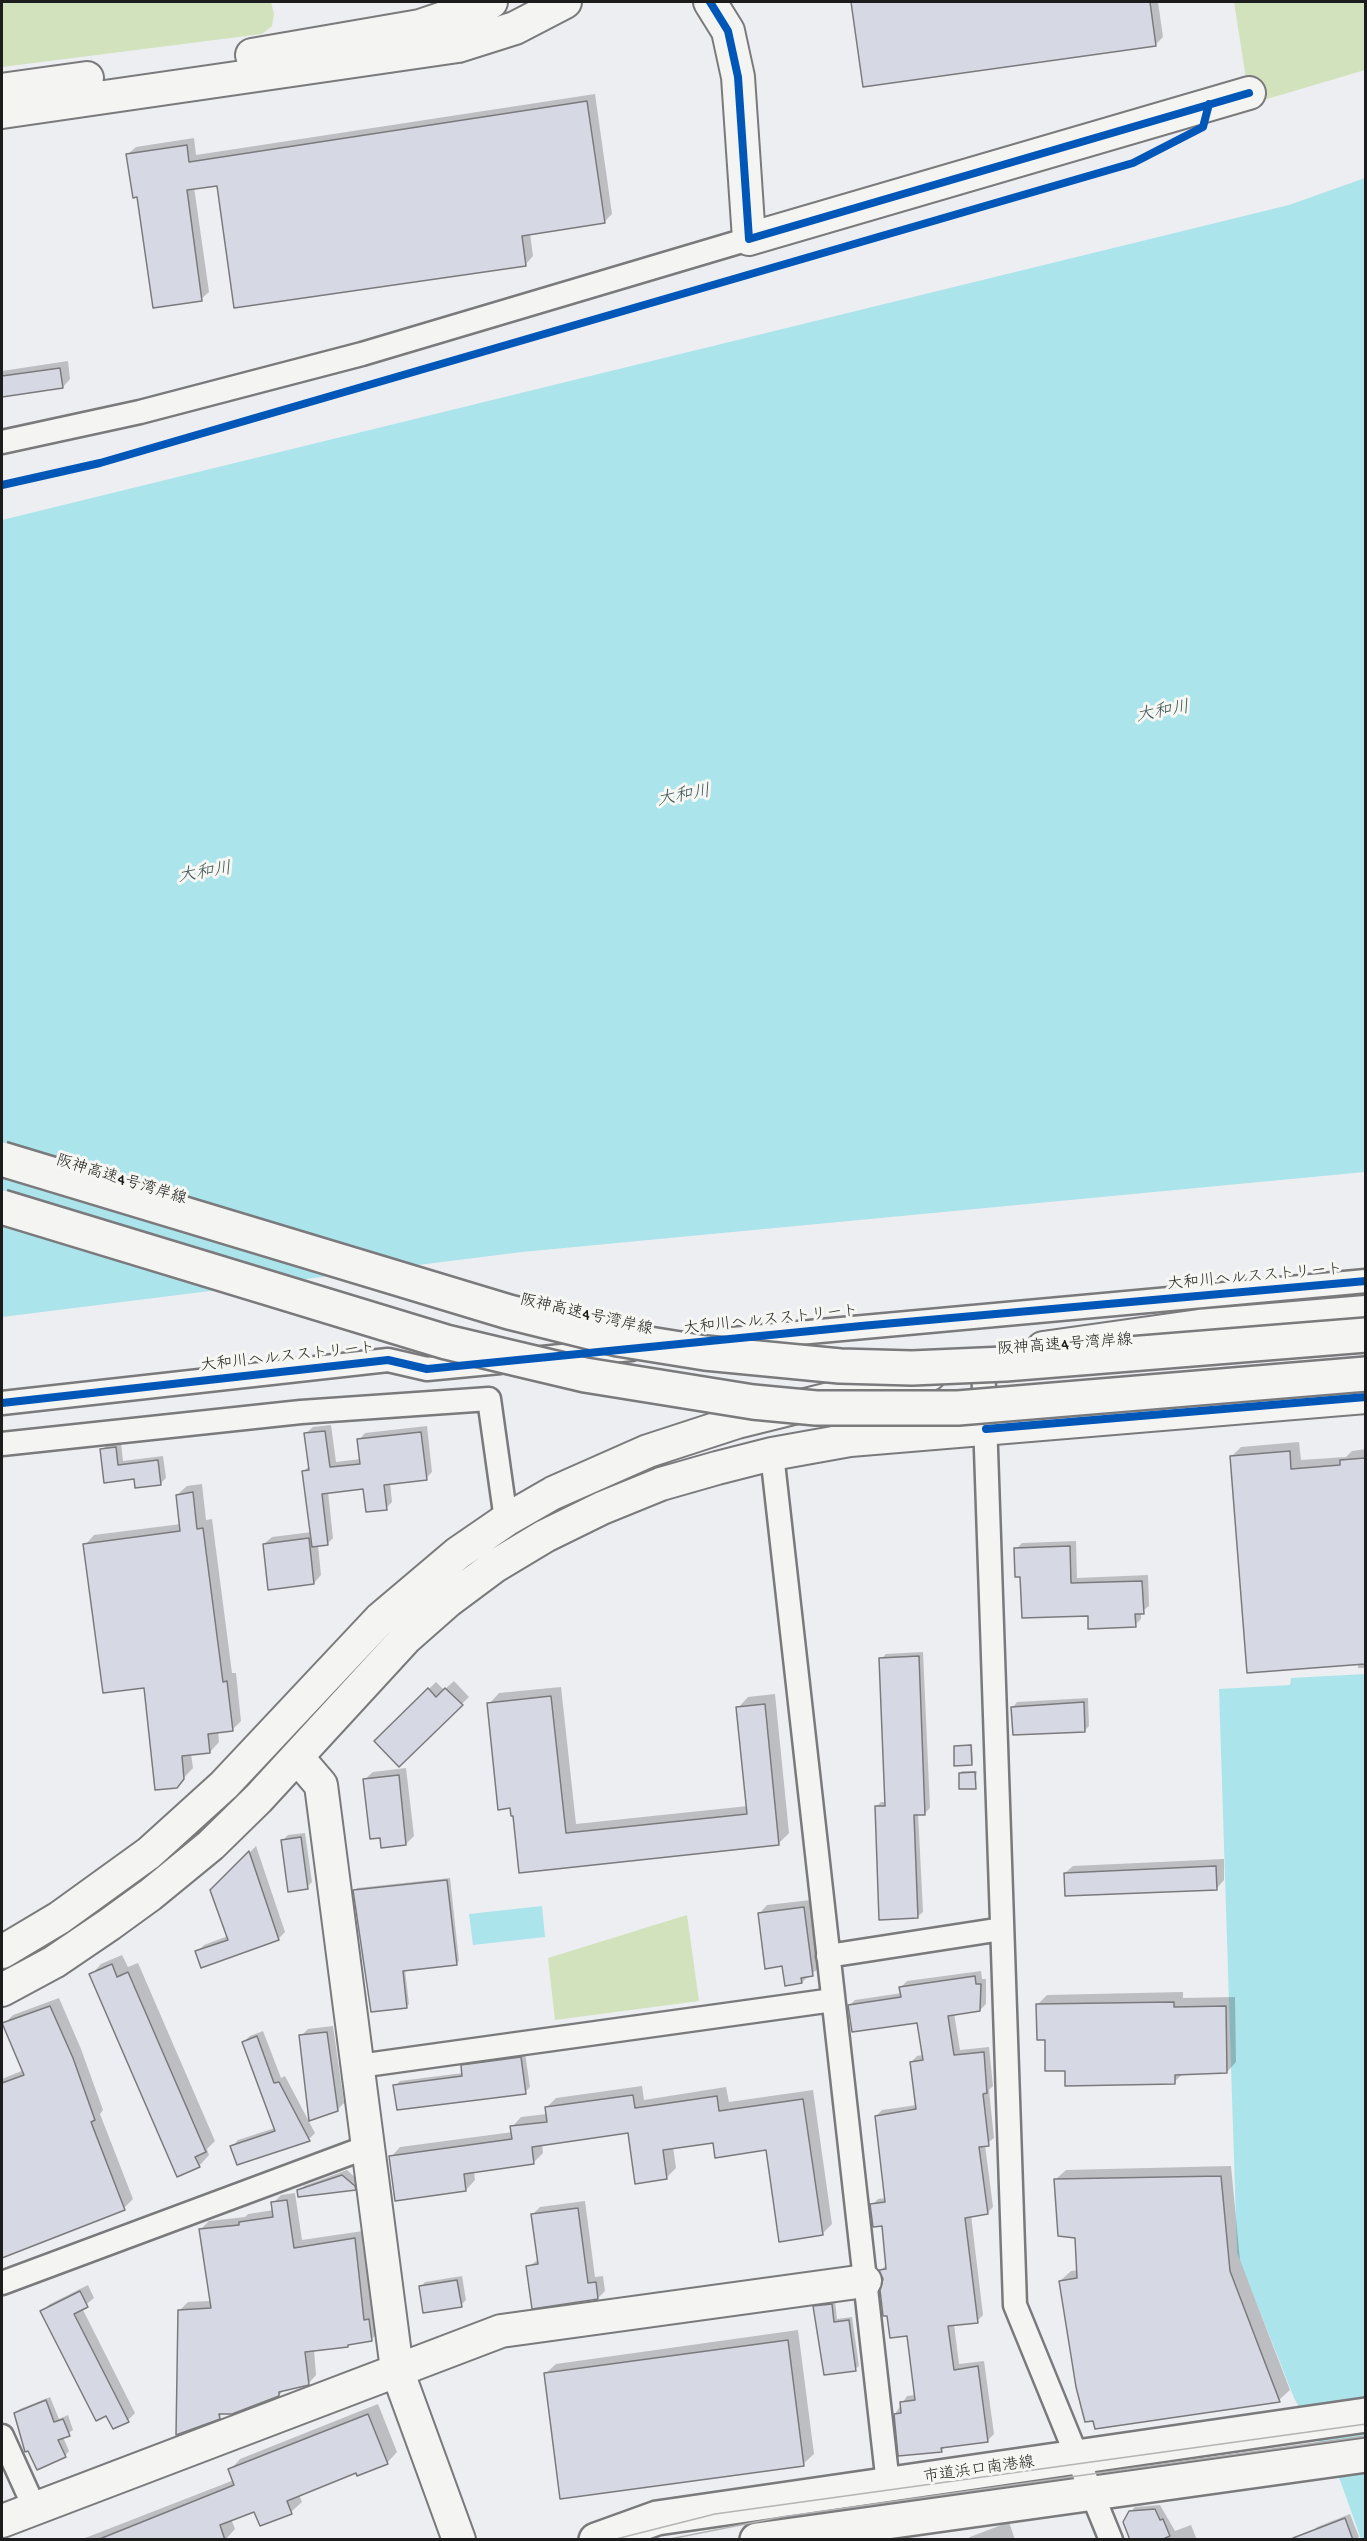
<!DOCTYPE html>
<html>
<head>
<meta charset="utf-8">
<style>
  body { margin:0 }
  #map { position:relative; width:1367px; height:2541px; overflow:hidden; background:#edeef2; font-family:"Gochi Hand",sans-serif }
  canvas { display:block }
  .frame { position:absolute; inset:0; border:3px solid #1c1c1c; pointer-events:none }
</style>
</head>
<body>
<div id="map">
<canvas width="1367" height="2541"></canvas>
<div class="frame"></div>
</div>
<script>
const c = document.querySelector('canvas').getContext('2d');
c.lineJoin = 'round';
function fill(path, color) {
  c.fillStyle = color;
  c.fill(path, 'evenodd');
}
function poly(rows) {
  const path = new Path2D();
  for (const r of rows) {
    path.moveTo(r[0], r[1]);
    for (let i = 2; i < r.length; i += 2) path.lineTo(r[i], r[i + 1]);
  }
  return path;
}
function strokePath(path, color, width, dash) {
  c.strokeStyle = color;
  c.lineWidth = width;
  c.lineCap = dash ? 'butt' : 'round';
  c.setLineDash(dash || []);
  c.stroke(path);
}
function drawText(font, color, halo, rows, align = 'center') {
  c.font = font + ' "Gochi Hand","Klee One",sans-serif';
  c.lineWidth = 6;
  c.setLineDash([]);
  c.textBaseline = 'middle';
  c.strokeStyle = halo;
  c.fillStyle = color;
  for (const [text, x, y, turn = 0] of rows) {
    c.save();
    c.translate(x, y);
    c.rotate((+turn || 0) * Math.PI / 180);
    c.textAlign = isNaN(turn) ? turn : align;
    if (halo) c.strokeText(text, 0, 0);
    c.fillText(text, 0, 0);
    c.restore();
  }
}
const green = poly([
  [2,2,271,2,274,14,272,26,262,34,2,67],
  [1234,2,1365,2,1365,70,1250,104],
  [687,1915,699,2001,555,2020,548,1958]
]);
const water = poly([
  [1365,178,1365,1172,522,1252,2,1317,2,520,1289,205],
  [1365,1674,1365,2539,1361,2539,1340,2480,1294,2398,1237,2253,1219,1689,1290,1685,1291,1678],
  [542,1906,545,1937,473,1945,469,1914]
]);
const shadow = poly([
  [853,2,1158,2,1163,37,1156,44,864,85],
  [595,94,612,214,604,222,530,233,533,256,526,264,218,184,194,187,209,292,201,299,139,195,128,154,136,147,194,138,196,155],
  [68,361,70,379,63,387,2,396,2,371],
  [331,1425,336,1462,361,1459,359,1440,365,1433,427,1426,432,1472,426,1478,390,1482,392,1502,386,1508,364,1488,328,1492,333,1538,327,1544,318,1545,321,1575,314,1583,264,1544,272,1537,312,1532,304,1471,310,1465,306,1433,313,1427],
  [1299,1442,1301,1460,1346,1457,1352,1451,1366,1449,1366,1668,1358,1668,1358,1663,1231,1457,1241,1447],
  [121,1443,123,1461,163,1456,166,1478,161,1483,137,1486,136,1477,105,1481,102,1450,107,1445],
  [202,1484,206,1520,212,1519,232,1673,236,1673,241,1721,232,1730,218,1731,219,1742,210,1752,191,1754,193,1768,176,1786,145,1686,85,1545,94,1535,181,1524,177,1495,187,1486],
  [1076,1541,1077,1578,1148,1575,1149,1606,1141,1612,1141,1619,1135,1625,1089,1614,1022,1575,1016,1549,1022,1543],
  [923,1652,930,1808,925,1813,918,1813,923,1912,918,1916,876,1807,881,1802,887,1802,881,1659,886,1654],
  [454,1681,469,1697,399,1765,376,1741,436,1682,444,1690],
  [561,1687,576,1824,748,1806,738,1708,748,1697,775,1694,789,1833,778,1844,520,1871,514,1814,489,1704,499,1693],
  [1088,1698,1089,1726,1084,1731,1013,1707,1017,1702],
  [972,1744,973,1762,971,1764,955,1747],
  [406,1768,414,1836,406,1844,365,1779,373,1772],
  [962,1771,977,1771,975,1787,960,1773],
  [305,1833,312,1882,307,1887,283,1840,288,1835],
  [256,1846,285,1932,278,1939,197,1952,204,1945,228,1936,212,1891],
  [1224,1859,1224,1880,1217,1888,1065,1873,1073,1866],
  [450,1878,459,1961,457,1963,405,1970,409,2004,406,2007,354,1891,357,1888],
  [811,1900,820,1967,802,1982,784,1965,760,1913,767,1905],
  [122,1955,128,1967,138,1963,215,2141,207,2149,209,2155,199,2166,91,1975,101,1964],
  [981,1971,982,1979,986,1979,986,2004,980,2010,954,2013,960,2050,989,2047,993,2086,989,2090,994,2138,985,2145,993,2207,987,2213,971,2215,983,2315,977,2321,954,2324,959,2364,984,2361,994,2434,988,2440,946,2446,941,2451,895,2414,907,2396,915,2395,908,2334,881,2270,887,2264,883,2224,872,2205,878,2199,885,2198,876,2116,882,2110,917,2105,911,2062,917,2056,923,2055,919,2021,849,2006,855,2000,902,1993,901,1987,907,1981],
  [1183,1992,1183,1998,1235,1997,1236,2062,1227,2072,1184,2073,1174,2082,1046,2038,1037,2005,1047,1995],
  [59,1998,81,2049,103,2110,100,2114,133,2199,124,2208,5,2255,2,2246,2,2160,5,2158,2,2147,2,2079,24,2070,4,2024,13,2015],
  [333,2026,344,2103,337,2110,301,2036,308,2029],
  [263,2031,281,2078,285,2076,315,2133,309,2139,238,2164,232,2147,238,2140,275,2128,243,2042,250,2036],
  [525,2053,530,2087,525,2092,395,2086,400,2081,463,2073,462,2066,467,2061],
  [642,2086,644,2100,726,2087,729,2102,813,2090,832,2224,822,2234,767,2149,714,2141,673,2147,676,2168,666,2178,629,2131,542,2144,543,2153,533,2163,474,2171,475,2180,466,2190,391,2157,400,2147,513,2132,512,2127,521,2117,547,2114,546,2108,556,2098],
  [1231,2166,1240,2260,1290,2390,1279,2400,1096,2427,1060,2281,1071,2271,1078,2270,1076,2237,1055,2180,1066,2170],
  [347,2170,359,2181,355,2189,299,2191,304,2186],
  [295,2193,302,2240,363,2231,372,2313,376,2312,379,2331,371,2340,314,2349,316,2375,308,2384,284,2390,279,2395,224,2412,219,2417,180,2310,188,2302,211,2301,201,2229,209,2221,245,2217,248,2214,274,2210,273,2203,281,2195],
  [585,2201,595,2277,603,2276,605,2291,598,2298,528,2267,539,2259,533,2214,540,2207],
  [462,2276,466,2300,461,2305,421,2287,425,2282],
  [88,2285,94,2298,82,2308,135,2413,128,2420,107,2414,42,2311,50,2304],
  [835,2301,837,2319,852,2317,859,2366,855,2369,815,2307,819,2303],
  [798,2330,814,2454,803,2464,545,2374,556,2364],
  [50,2397,59,2419,68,2415,73,2430,63,2437,69,2451,65,2456,15,2413,20,2409],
  [378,2404,397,2452,387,2463,357,2471,299,2495,302,2502,291,2512,255,2510,231,2519,235,2529,225,2540,80,2540,234,2480,230,2470,240,2459],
  [1160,2505,1175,2531,1191,2525,1197,2540,1131,2540,1130,2512,1135,2507],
  [1350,2514,1359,2537,1356,2540,1315,2540,1312,2532,1317,2527],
  [1009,2522,1015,2540,967,2540,970,2537]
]);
const building = poly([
  [851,2,1150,2,1156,46,863,87,851,2],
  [587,101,605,223,522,236,526,266,234,308,217,186,187,190,202,301,153,308,137,197,133,198,126,154,187,145,189,162,587,101],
  [60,368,63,388,2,397,2,376,60,368],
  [325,1431,330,1467,360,1464,357,1439,421,1432,427,1480,384,1485,387,1510,366,1512,363,1489,322,1494,328,1545,312,1547,302,1471,309,1470,304,1433,325,1431],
  [116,1447,118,1465,158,1460,161,1485,135,1488,134,1479,104,1483,100,1449,116,1447],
  [1290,1451,1291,1469,1340,1465,1340,1460,1365,1458,1365,1664,1247,1673,1230,1456,1290,1451],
  [193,1492,197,1529,203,1528,223,1682,227,1681,233,1731,208,1734,210,1753,182,1756,184,1779,177,1788,155,1790,144,1688,103,1693,83,1544,180,1531,176,1495,193,1492],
  [309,1538,314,1584,268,1590,263,1544,309,1538],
  [1070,1546,1071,1583,1142,1581,1144,1614,1135,1614,1136,1627,1088,1629,1088,1616,1022,1618,1020,1577,1015,1577,1014,1548,1070,1546],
  [919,1656,925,1815,914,1815,918,1918,879,1920,875,1806,885,1806,879,1658,919,1656],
  [428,1688,436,1697,445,1688,463,1705,399,1767,374,1741,428,1688],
  [551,1696,566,1833,747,1814,736,1707,765,1704,779,1845,519,1873,513,1816,511,1816,510,1808,498,1810,487,1703,551,1696],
  [1084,1702,1085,1732,1013,1735,1011,1707,1084,1702],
  [971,1745,972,1765,954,1766,954,1746,971,1745],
  [975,1772,976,1789,959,1789,959,1773,975,1772],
  [399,1775,406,1845,381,1848,380,1838,370,1839,363,1779,399,1775],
  [301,1837,308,1889,288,1892,281,1840,301,1837],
  [249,1851,279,1940,201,1968,195,1951,228,1940,210,1890,249,1851],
  [1216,1866,1217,1890,1065,1896,1064,1873,1216,1866],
  [447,1880,457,1965,403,1971,407,2008,371,2012,353,1890,447,1880],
  [804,1907,813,1976,801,1978,802,1983,785,1986,782,1966,765,1969,758,1913,804,1907],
  [112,1964,117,1977,128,1972,206,2152,195,2157,200,2167,177,2177,89,1974,112,1964],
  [975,1976,976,1984,981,1984,980,2011,948,2016,954,2055,984,2052,987,2093,983,2094,989,2146,979,2147,988,2214,965,2218,978,2323,948,2326,954,2370,978,2366,988,2442,941,2448,942,2452,898,2456,894,2414,901,2413,900,2402,915,2400,907,2336,890,2338,887,2316,883,2316,880,2290,883,2279,879,2270,886,2269,882,2226,873,2227,870,2204,885,2202,875,2116,916,2109,910,2062,923,2060,917,2023,852,2032,848,2005,901,1997,899,1987,975,1976],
  [1174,2002,1174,2007,1226,2006,1227,2073,1175,2075,1175,2084,1065,2086,1065,2071,1045,2071,1045,2040,1037,2040,1036,2004,1174,2002],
  [50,2006,73,2058,95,2120,91,2122,125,2210,2,2258,2,2083,24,2075,2,2023,50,2006],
  [327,2032,338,2111,309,2121,299,2035,327,2032],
  [257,2036,274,2083,279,2082,310,2141,237,2165,230,2146,275,2131,242,2042,257,2036],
  [521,2057,526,2094,397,2110,393,2085,462,2076,461,2065,521,2057],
  [633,2095,635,2108,717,2096,719,2111,803,2099,823,2235,779,2242,766,2150,715,2158,713,2143,663,2150,667,2179,635,2184,628,2133,532,2147,534,2164,464,2174,466,2191,395,2201,389,2156,512,2139,510,2126,547,2122,545,2107,633,2095],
  [342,2175,355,2186,356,2190,298,2197,297,2190,342,2175],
  [1221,2176,1230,2271,1280,2402,1095,2429,1093,2421,1085,2422,1076,2387,1059,2281,1077,2278,1075,2238,1058,2236,1054,2179,1221,2176],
  [287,2200,294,2248,355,2238,364,2320,369,2319,372,2341,348,2345,348,2347,305,2352,309,2385,279,2392,279,2396,232,2414,219,2414,220,2419,176,2435,178,2310,211,2308,199,2229,239,2225,239,2222,273,2217,271,2202,287,2200],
  [578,2208,588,2283,596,2282,598,2299,532,2309,526,2266,538,2264,531,2214,578,2208],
  [457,2280,462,2307,423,2313,419,2286,457,2280],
  [80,2291,88,2307,74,2314,129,2422,113,2429,106,2416,96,2421,40,2311,80,2291],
  [832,2304,834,2322,849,2320,856,2371,824,2375,813,2306,832,2304],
  [788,2340,804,2466,560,2499,544,2373,788,2340],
  [46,2400,54,2422,63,2419,70,2436,58,2440,66,2457,37,2470,28,2451,25,2452,14,2413,46,2400],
  [368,2414,388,2464,357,2476,356,2473,287,2501,292,2514,260,2526,254,2512,220,2525,225,2540,97,2540,234,2485,228,2469,368,2414],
  [1155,2509,1160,2520,1163,2519,1170,2536,1161,2540,1130,2540,1123,2522,1129,2511,1155,2509],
  [1345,2518,1353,2540,1293,2540,1293,2538,1345,2518]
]);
const street = poly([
  [2,442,140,412,362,354,749,239],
  [700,1342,1366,1281],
  [542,1358,631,1349],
  [983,1361,1015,2305,1111,2540],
  [2,1403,388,1360,427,1369,500,1362],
  [2,1444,301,1412,489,1399,506,1520],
  [772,1454,888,2484],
  [828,1956,1002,1929],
  [359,2066,833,2000],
  [2,2283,367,2147],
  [2,2436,35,2509]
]);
const secondary = poly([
  [710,2,728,31,738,77,749,239,1249,93],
  [252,55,420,26,491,2],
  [2,90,87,78],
  [2,112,458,46,515,28,565,2],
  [1043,1348,1199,1326,1366,1312],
  [297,1757,321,1785,397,2370,459,2540],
  [2,1952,59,1918,149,1853,224,1785,380,1619,458,1553,506,1520,553,1493,648,1451,737,1422,930,1374],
  [2,1990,54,1962,110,1924,150,1895,211,1845,258,1799,406,1638,448,1601,495,1566,545,1536,602,1508,661,1484,717,1468,772,1454,850,1440,1366,1397],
  [2,2521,501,2331,865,2281]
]);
const primary = poly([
  [596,2540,657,2518,1366,2415],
  [757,2540,1366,2455]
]);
const tram = poly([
  [612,2540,715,2514,1366,2424],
  [665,2540,781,2517,1366,2436]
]);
const highwayBridge = poly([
  [2,1159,509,1312,618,1339,705,1353,840,1366,912,1368,1005,1364,1366,1335],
  [2,1207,446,1342,585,1375,753,1402,816,1408,958,1408,1366,1374]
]);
const cycleway = poly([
  [710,2,728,31,738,77,749,239,1249,93],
  [2,485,100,463,1133,163,1203,127,1209,104],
  [2,1403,388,1360,427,1369,861,1326,1366,1281],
  [986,1429,1366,1397]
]);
const streetNames = [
  ["阪神高速4号湾岸線",121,1181,17],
  ["大和川ヘルスストリート",1255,1278,-5],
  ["阪神高速4号湾岸線",586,1316,13],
  ["大和川ヘルスストリート",771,1321,-6],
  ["阪神高速4号湾岸線",1065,1346,-4],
  ["大和川ヘルスストリート",288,1358,-6],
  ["市道浜口南港線",979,2471,-8]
];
const waterNames = [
  ["大和川",1163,713,-10],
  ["大和川",684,797,-10],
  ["大和川",205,874,-9]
];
fill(green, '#d2e2bc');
fill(water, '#abe4eb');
fill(shadow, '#0003');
fill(building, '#d6d9e4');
strokePath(building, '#7a7a7c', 1.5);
strokePath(street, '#7a7a7c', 27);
strokePath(secondary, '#7a7a7c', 36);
strokePath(primary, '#7a7a7c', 38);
strokePath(street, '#f4f4f3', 22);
strokePath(secondary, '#f4f4f3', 32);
strokePath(primary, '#f4f4f3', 33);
strokePath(tram, '#b4b4b5', 1.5);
strokePath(highwayBridge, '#7a7a7c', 38, []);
strokePath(highwayBridge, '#f4f4f3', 33);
strokePath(cycleway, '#0057b8', 8);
drawText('16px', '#1c1c1c', '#f6f6f2', streetNames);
drawText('italic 18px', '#3e5759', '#f6f6f2', waterNames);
</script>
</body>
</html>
